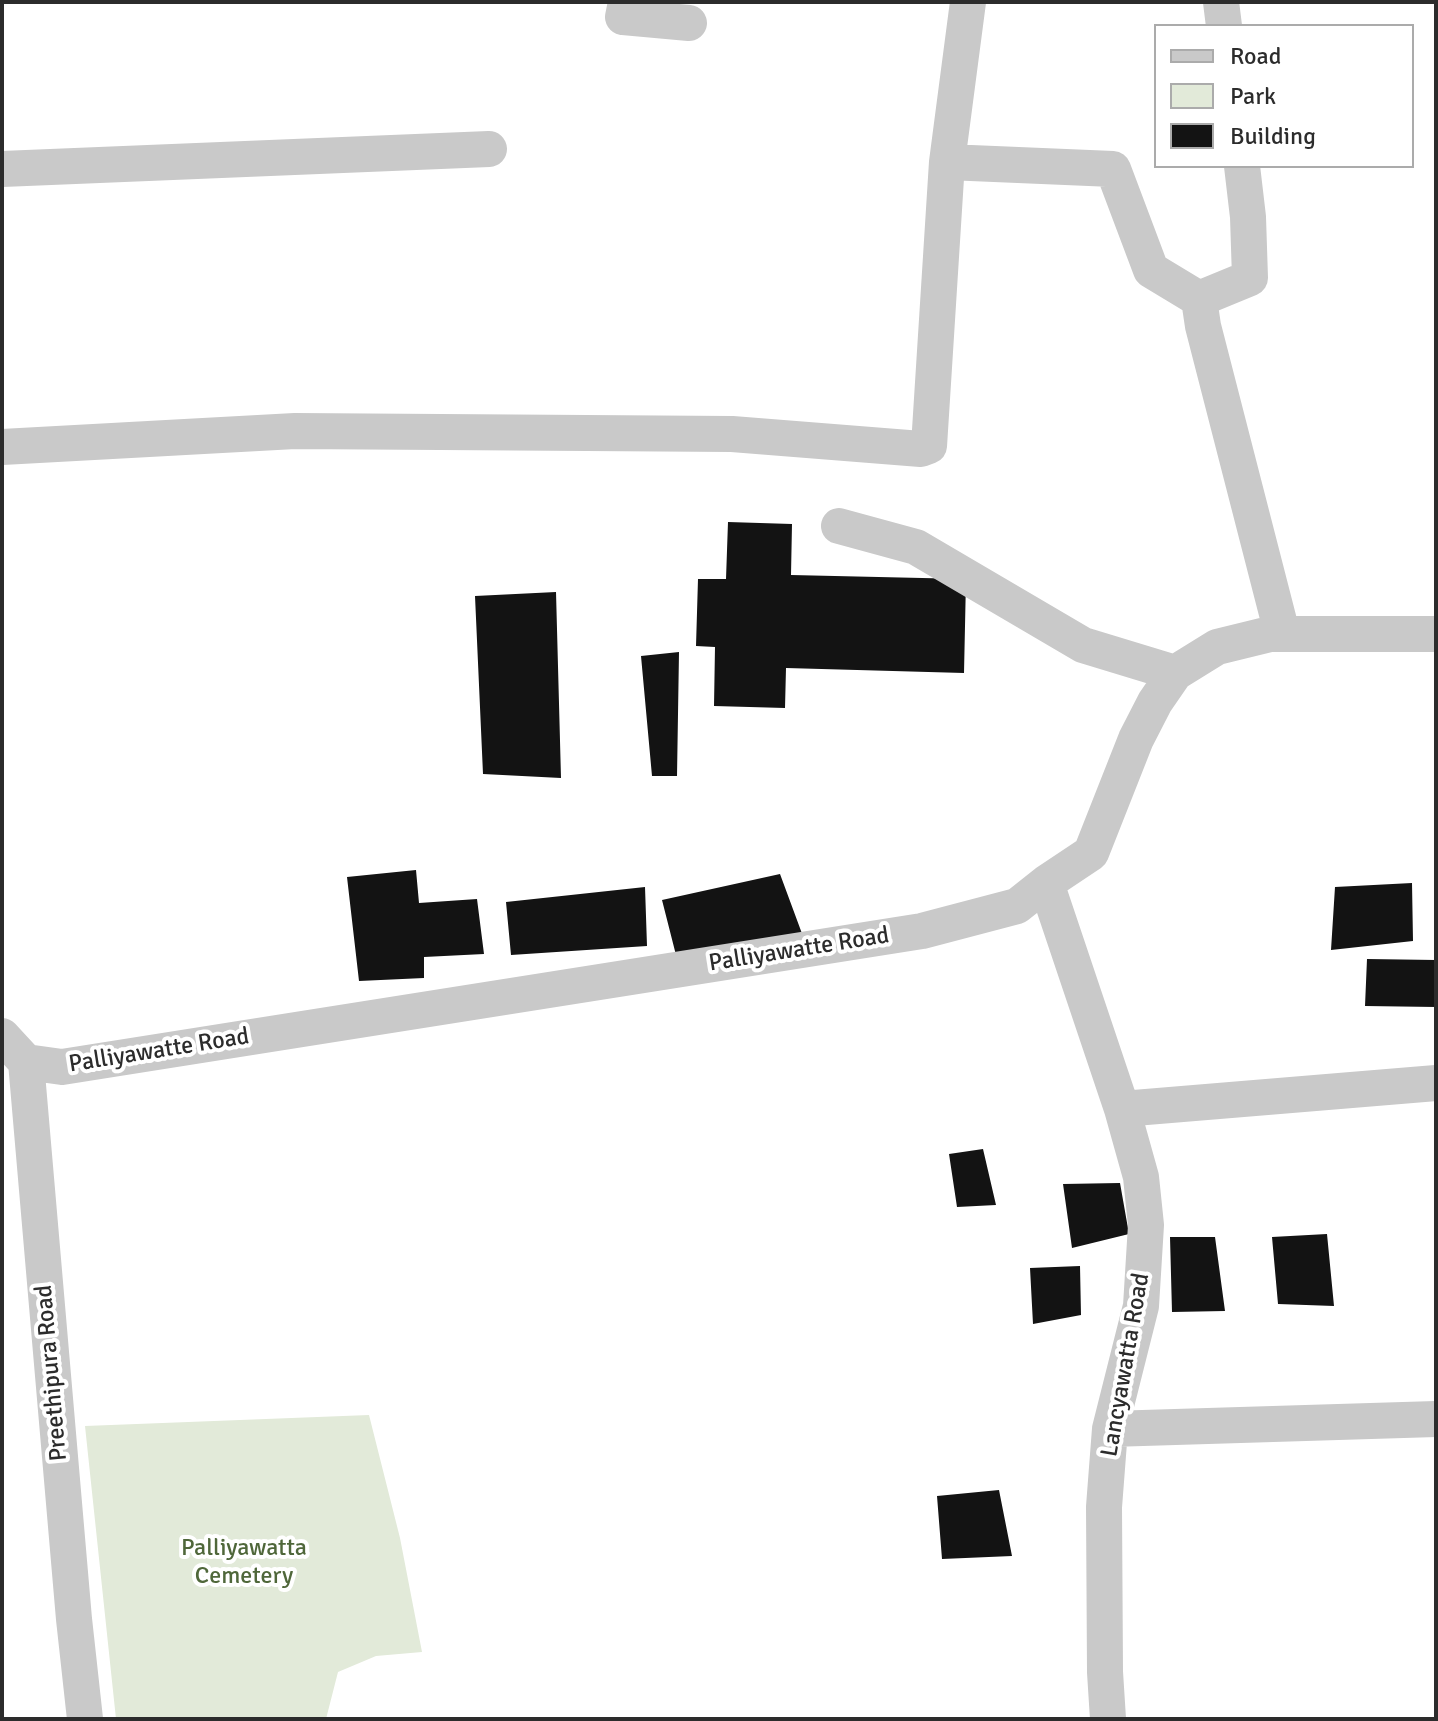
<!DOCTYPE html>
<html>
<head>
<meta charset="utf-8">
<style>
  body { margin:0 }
  #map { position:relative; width:1438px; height:1721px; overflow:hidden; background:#fff; font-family:Signika,sans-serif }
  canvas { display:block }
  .frame { position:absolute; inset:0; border:4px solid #2c2c2c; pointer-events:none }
  .legend { position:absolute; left:1154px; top:24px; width:260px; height:144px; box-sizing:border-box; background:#fff; border:2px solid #ababab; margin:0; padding:10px 14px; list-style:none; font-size:24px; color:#2c2c2c }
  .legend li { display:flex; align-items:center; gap:16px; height:40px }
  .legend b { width:40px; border:2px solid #ababab }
</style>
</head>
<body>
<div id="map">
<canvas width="1438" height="1721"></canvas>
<div class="frame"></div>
<ul class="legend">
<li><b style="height:10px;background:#c9c9c9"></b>Road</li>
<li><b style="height:22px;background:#e2ead9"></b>Park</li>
<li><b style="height:22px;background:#131313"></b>Building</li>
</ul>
</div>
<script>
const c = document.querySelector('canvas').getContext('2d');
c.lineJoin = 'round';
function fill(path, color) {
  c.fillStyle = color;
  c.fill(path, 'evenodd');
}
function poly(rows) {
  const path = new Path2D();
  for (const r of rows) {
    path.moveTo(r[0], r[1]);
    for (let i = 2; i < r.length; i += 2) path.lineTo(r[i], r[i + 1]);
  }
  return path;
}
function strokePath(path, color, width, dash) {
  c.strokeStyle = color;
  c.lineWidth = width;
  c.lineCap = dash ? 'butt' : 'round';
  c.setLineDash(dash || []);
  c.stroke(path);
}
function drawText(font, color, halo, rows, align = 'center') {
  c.font = font + ' Signika,sans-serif';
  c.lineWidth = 8;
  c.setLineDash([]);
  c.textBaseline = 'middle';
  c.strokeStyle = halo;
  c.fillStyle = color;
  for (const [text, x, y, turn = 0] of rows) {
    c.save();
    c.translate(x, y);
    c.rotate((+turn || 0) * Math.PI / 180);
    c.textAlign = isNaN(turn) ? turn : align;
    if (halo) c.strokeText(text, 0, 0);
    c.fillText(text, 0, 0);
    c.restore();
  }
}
const green = poly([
  [369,1415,400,1538,422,1652,376,1656,338,1672,326,1719,116,1719,85,1426]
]);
const building = poly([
  [728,522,792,524,791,575,966,579,964,673,786,668,785,708,714,706,715,647,696,646,698,579,726,579],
  [556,592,561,778,483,774,475,596],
  [679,652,677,776,652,776,641,656],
  [416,870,419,903,477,899,484,954,424,957,424,978,359,981,347,877],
  [780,874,804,939,677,959,662,900],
  [1412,883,1413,941,1331,950,1335,887],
  [645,887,647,946,511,955,506,902],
  [1367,959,1436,960,1436,1007,1365,1006],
  [983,1149,996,1205,957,1207,949,1154],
  [1120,1183,1129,1234,1072,1248,1063,1184],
  [1327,1234,1334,1306,1278,1304,1272,1237],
  [1170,1237,1215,1237,1225,1311,1172,1312],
  [1080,1266,1081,1315,1033,1324,1030,1268],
  [999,1490,1012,1556,942,1559,937,1496]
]);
const minor = poly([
  [626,2,623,17,689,23],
  [1221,2,1224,26],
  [947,162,1113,169,1151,270,1199,299],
  [1242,166,1248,217,1250,278,1199,299,1203,326,1282,633],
  [2,169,489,149],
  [2,447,295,431,732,434,921,449,929,446,947,162,968,2],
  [839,526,916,547,1083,645,1175,673],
  [1046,883,1122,1109,1141,1177,1146,1225,1141,1306,1110,1429,1104,1507,1105,1672,1108,1719],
  [2,1036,26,1062,74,1619,85,1719],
  [26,1062,62,1067,922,931,1017,906,1046,883,1091,853,1136,739,1155,702,1175,673,1217,647,1270,634,1436,634],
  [1122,1109,1436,1083],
  [1110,1429,1436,1419]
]);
const streetNames = [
  ["Palliyawatte Road",799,950,-9],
  ["Palliyawatte Road",159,1051,-9],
  ["Lancyawatta Road",1126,1365,-80],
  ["Preethipura Road",52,1373,-95]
];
const parkNames = [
  ["Palliyawatta",244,1549],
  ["Cemetery",244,1577]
];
fill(green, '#e2ead9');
fill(building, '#131313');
strokePath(minor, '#c9c9c9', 36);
drawText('24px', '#2c2c2c', '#fff', streetNames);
drawText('24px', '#4f673a', '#fff', parkNames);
</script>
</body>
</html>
